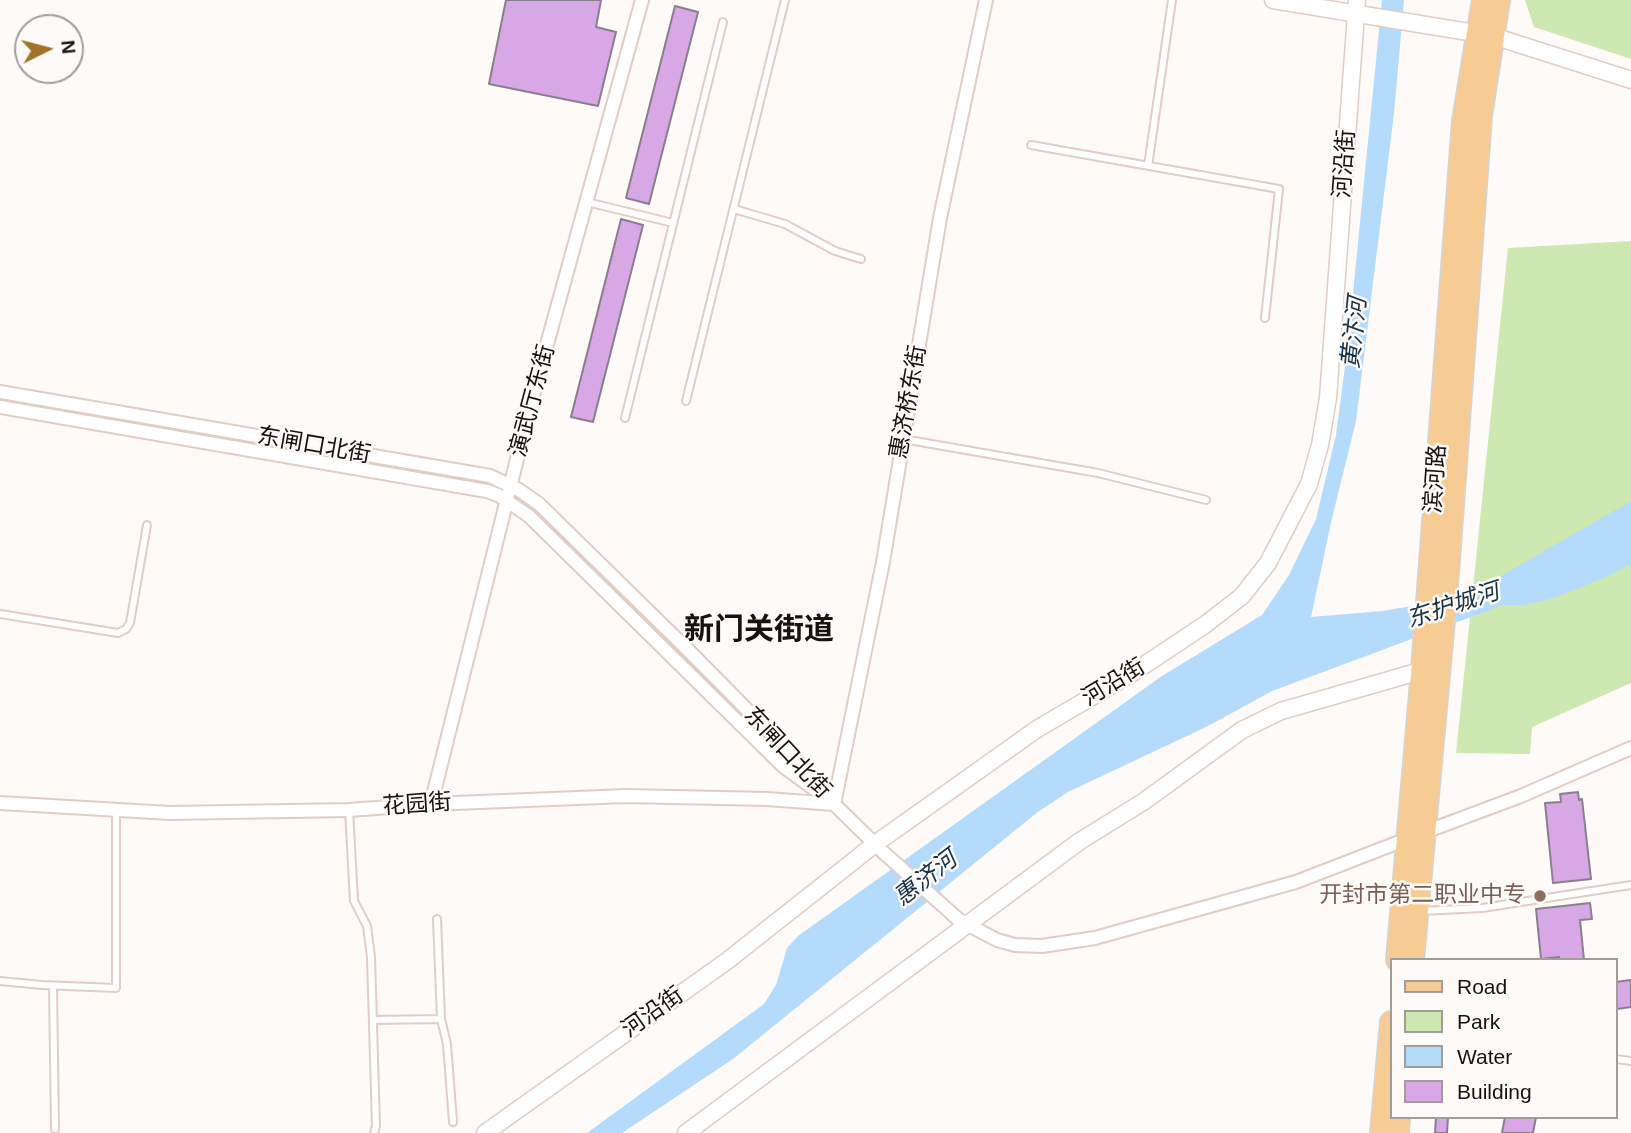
<!DOCTYPE html>
<html>
<head>
<meta charset="utf-8">
<style>
  body { margin:0 }
  #map { position:relative; width:1631px; height:1133px; overflow:hidden; background:#fdfaf8; font-family:Arial,sans-serif }
  canvas { display:block }
  .legend { position:absolute; left:1390px; top:958px; width:228px; height:161px; box-sizing:border-box; background:#fdfaf8; border:2px solid #a19d9b; margin:0; padding:9px 12px; list-style:none; font-size:21px; color:#17110f }
  .legend li { display:flex; align-items:center; gap:14px; height:35px }
  .legend b { width:35px; border:2px solid #a19d9b }
  .north { position:absolute; left:14px; top:14px; width:70px; height:70px; box-sizing:border-box; background:#fdfaf8; border:2px solid #a19d9b; border-radius:50%; rotate:84deg; font-size:19px; font-weight:700; line-height:28px; text-align:center; color:#17110f }
  .north::after { content:''; display:block; margin:auto; width:24px; height:32px; background:#a27326; clip-path:polygon(50% 0,100% 100%,50% 72%,0 100%) }
</style>
</head>
<body>
<div id="map">
<canvas width="1631" height="1133"></canvas>
<ul class="legend">
<li><b style="height:9px;background:#f7cb94"></b>Road</li>
<li><b style="height:19px;background:#cde8b0"></b>Park</li>
<li><b style="height:19px;background:#b4dbfb"></b>Water</li>
<li><b style="height:19px;background:#d8a7e5"></b>Building</li>
</ul>
<div class="north">N</div>
</div>
<script>
const c = document.querySelector('canvas').getContext('2d');
c.lineJoin = 'round';
function fill(path, color) {
  c.fillStyle = color;
  c.fill(path, 'evenodd');
}
function poly(rows) {
  const path = new Path2D();
  for (const r of rows) {
    path.moveTo(r[0], r[1]);
    for (let i = 2; i < r.length; i += 2) path.lineTo(r[i], r[i + 1]);
  }
  return path;
}
function strokePath(path, color, width, dash) {
  c.strokeStyle = color;
  c.lineWidth = width;
  c.lineCap = dash ? 'butt' : 'round';
  c.setLineDash(dash || []);
  c.stroke(path);
}
function drawText(font, color, halo, rows, align = 'center') {
  c.font = font + ' Arial,"Noto Sans SC",sans-serif';
  c.lineWidth = 5;
  c.setLineDash([]);
  c.textBaseline = 'middle';
  c.strokeStyle = halo;
  c.fillStyle = color;
  for (const [text, x, y, turn = 0] of rows) {
    c.save();
    c.translate(x, y);
    c.rotate((+turn || 0) * Math.PI / 180);
    c.textAlign = isNaN(turn) ? turn : align;
    if (halo) c.strokeText(text, 0, 0);
    c.fillText(text, 0, 0);
    c.restore();
  }
}
const green = poly([
  [1525,0,1631,0,1631,59,1534,27],
  [1631,241,1631,683,1532,727,1530,754,1456,753,1508,248]
]);
const water = poly([
  [1382,0,1404,0,1394,113,1356,421,1332,518,1311,617,1382,611,1418,605,1456,592,1501,576,1631,501,1631,564,1608,576,1554,598,1524,605,1503,605,1272,691,1208,726,1068,792,1039,811,733,1059,622,1133,587,1133,764,1004,776,985,787,948,798,936,1162,676,1262,615,1289,575,1316,519,1336,435,1348,344]
]);
const building = poly([
  [506,0,601,0,596,27,616,32,598,106,489,84,506,0],
  [675,6,698,12,649,204,626,198,675,6],
  [621,219,643,225,593,422,571,417,621,219],
  [1578,792,1579,800,1582,799,1591,879,1553,883,1545,803,1561,802,1560,794,1578,792],
  [1590,903,1592,919,1580,920,1584,960,1559,960,1559,957,1541,959,1536,909,1590,903],
  [1631,980,1631,1007,1617,1009,1615,982,1631,980],
  [1436,1117,1448,1117,1447,1133,1435,1133,1436,1117],
  [1505,1117,1536,1117,1533,1133,1502,1133,1505,1117]
]);
const service = poly([
  [1031,145,1279,189,1265,318],
  [1148,166,1172,0],
  [587,202,673,223],
  [734,209,785,224,835,251,861,259],
  [686,401,785,0],
  [625,418,723,22],
  [903,439,1098,473,1206,500],
  [0,614,118,633,126,629,130,623,147,525],
  [349,810,354,901,367,926,371,957,376,1126,374,1133],
  [1421,911,1482,908,1631,885],
  [437,919,441,1019,447,1044,453,1122],
  [0,981,42,985,116,988,116,810],
  [53,986,55,1129],
  [373,1020,441,1019],
  [1615,1059,1631,1061]
]);
const minor = poly([
  [0,392,490,476,519,490,539,504,689,651,794,757,834,804,883,852,959,920,997,940,1015,945,1042,946,1095,938,1296,882,1407,839],
  [0,407,487,491,498,495,529,516,784,767,817,791],
  [0,803,170,813,349,810,431,804,626,796,767,799,834,804],
  [431,804,533,395,642,0],
  [834,804,883,562,940,218,986,0],
  [1425,832,1521,796,1631,748]
]);
const tertiary = poly([
  [1273,0,1493,36,1631,80],
  [485,1133,727,961,875,844,1037,729,1134,672,1206,624,1242,596,1268,563,1309,484,1320,445,1328,398,1357,0],
  [686,1133,1080,841,1143,802,1242,730,1281,711,1431,668]
]);
const primary = poly([
  [1397,960,1422,670,1463,121,1483,0],
  [1413,960,1447,587,1481,116,1499,0],
  [1381,1133,1391,1022],
  [1398,1133,1399,1117]
]);
const markers = [
  [1540,896,7,"#8d6e63"]
];
const streetNames = [
  ["河沿街",1345,164,-86],
  ["演武厅东街",533,401,-75],
  ["惠济桥东街",909,402,-80],
  ["东闸口北街",314,446,10],
  ["滨河路",1436,479,-86],
  ["河沿街",1114,683,-31],
  ["东闸口北街",787,753,47],
  ["花园街",417,805,-4],
  ["河沿街",653,1013,-35]
];
const educationNames = [
  ["开封市第二职业中专",1526,896]
];
const waterNames = [
  ["黄汴河",1355,333,-84],
  ["东护城河",1453,606,-18],
  ["惠济河",926,879,-38]
];
const districtNames = [
  ["新门关街道",759,631]
];
fill(green, '#cde8b0');
fill(water, '#b4dbfb');
fill(building, '#d8a7e5');
strokePath(building, '#897f8c', 2);
strokePath(service, '#dfcdc6', 10);
strokePath(minor, '#dfcdc6', 16);
strokePath(tertiary, '#dfcdc6', 19);
strokePath(primary, '#d5d4d4', 24);
strokePath(service, '#fff', 6);
strokePath(minor, '#fff', 12);
strokePath(tertiary, '#fff', 16);
strokePath(primary, '#f7cb94', 21);
for (const [x, y, r, color] of markers) {
  const dot = new Path2D();
  dot.arc(x, y, r, 0, 2 * Math.PI);
  c.fillStyle = color;
  c.fill(dot);
  strokePath(dot, '#fdfaf8', 2.5);
}
drawText('23px', '#17110f', '#fdfaf8', streetNames);
drawText('23px', '#785e54', '#fdfaf8', educationNames, 'right');
drawText('italic 24px', '#163248', '#fdfaf8', waterNames);
drawText('bold 30px', '#17110f', '#fdfaf8', districtNames);
</script>
</body>
</html>
